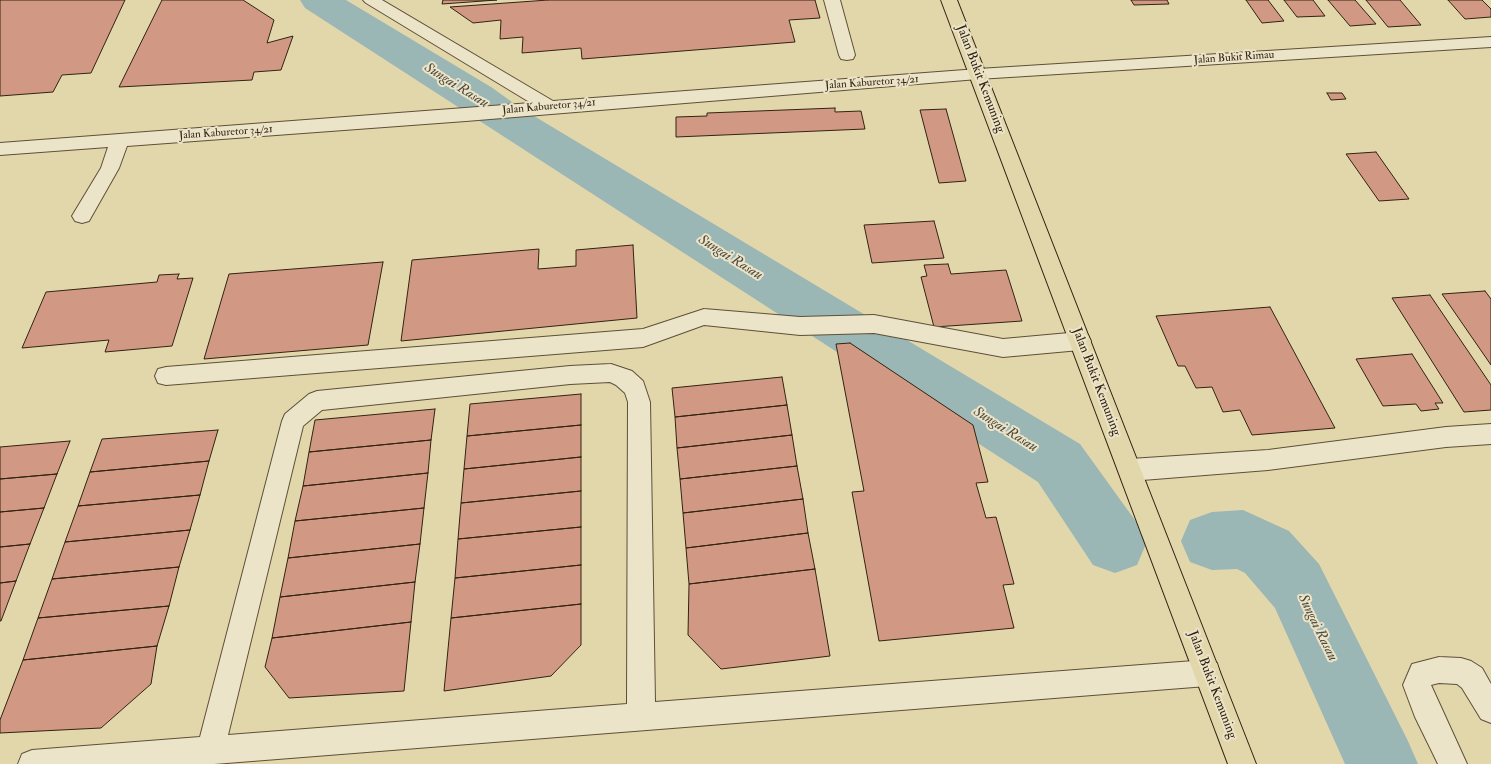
<!DOCTYPE html>
<html>
<head>
<meta charset="utf-8">
<style>
  body { margin:0 }
  canvas { display:block; background:#e2d6ab }
</style>
</head>
<body>
<canvas width="1491" height="764"></canvas>
<script>
const c = document.querySelector('canvas').getContext('2d');
c.lineJoin = 'round';
function poly(rows) {
  const path = new Path2D();
  for (const r of rows) {
    path.moveTo(r[0], r[1]);
    for (let i = 2; i < r.length; i += 2) path.lineTo(r[i], r[i + 1]);
  }
  return path;
}
function fill(path, color) {
  c.fillStyle = color;
  c.fill(path, 'evenodd');
}
function strokePath(path, color, width, dash) {
  c.strokeStyle = color;
  c.lineWidth = width;
  c.lineCap = dash ? 'butt' : 'round';
  c.setLineDash(dash || []);
  c.stroke(path);
}
function drawText(font, color, halo, rows, align = 'center') {
  c.font = font + ' "IM FELL Double Pica",serif';
  c.lineWidth = 4;
  c.setLineDash([]);
  c.textBaseline = 'middle';
  c.strokeStyle = halo;
  c.fillStyle = color;
  for (const [text, x, y, turn = 0] of rows) {
    c.save();
    c.translate(x, y);
    c.rotate((+turn || 0) * Math.PI / 180);
    c.textAlign = isNaN(turn) ? turn : align;
    if (halo) c.strokeText(text, 0, 0);
    c.fillText(text, 0, 0);
    c.restore();
  }
}
const river = poly([
  [300,0,346,0,491,87,519,107,1080,444,1137,523,1146,544,1137,565,1115,573,1093,565,1038,482,305,8,300,0],
  [1243,510,1289,531,1319,564,1407,739,1418,764,1345,764,1275,608,1245,573,1237,569,1212,570,1190,562,1181,541,1190,520,1212,512,1243,510]
]);
const building = poly([
  [0,0,125,0,91,73,62,75,53,92,0,96,0,0],
  [162,0,243,0,274,20,267,43,293,36,281,70,254,72,252,80,119,87,162,0],
  [443,0,497,0,442,4,443,0],
  [548,0,815,0,820,18,789,20,795,42,582,59,581,48,522,53,523,37,500,39,501,20,473,23,450,7,548,0],
  [1131,0,1167,0,1169,4,1134,5,1131,0],
  [1246,0,1268,0,1284,21,1262,23,1246,0],
  [1284,0,1313,0,1325,16,1297,17,1284,0],
  [1328,0,1355,0,1376,24,1350,26,1328,0],
  [1366,0,1400,0,1421,25,1388,27,1366,0],
  [1448,0,1482,0,1491,9,1491,17,1465,19,1448,0],
  [1327,93,1342,93,1346,99,1331,100,1327,93],
  [835,108,835,112,861,111,865,129,676,137,676,117,707,116,707,113,835,108],
  [946,109,966,181,939,183,920,110,946,109],
  [1376,152,1409,199,1379,201,1346,154,1376,152],
  [934,221,944,258,872,263,864,225,934,221],
  [633,245,637,318,401,341,412,260,539,249,538,269,576,266,576,250,633,245],
  [383,262,368,345,204,359,229,274,383,262],
  [948,264,951,274,1006,270,1022,321,934,327,921,277,927,276,924,265,948,264],
  [179,274,177,279,193,278,172,346,105,352,109,340,22,348,46,292,157,282,159,275,179,274],
  [1485,291,1491,299,1491,365,1442,294,1485,291],
  [1430,295,1491,385,1491,410,1464,412,1392,298,1430,295],
  [1270,307,1335,428,1252,435,1240,410,1223,412,1212,387,1196,388,1185,366,1178,366,1156,316,1270,307],
  [850,343,973,425,988,482,976,483,986,518,996,517,1014,584,1003,585,1014,628,879,641,852,492,864,491,836,344,850,343],
  [1412,354,1443,403,1435,403,1439,409,1421,411,1416,404,1383,406,1356,359,1412,354],
  [782,377,787,405,675,417,672,388,782,377],
  [581,394,581,425,467,436,470,404,581,394],
  [787,405,792,435,677,448,675,417,787,405],
  [435,409,431,440,309,452,315,420,435,409],
  [581,425,581,457,464,469,467,436,581,425],
  [218,430,209,461,90,472,102,439,218,430],
  [792,435,797,466,680,479,677,448,792,435],
  [431,440,428,473,303,486,309,452,431,440],
  [70,441,57,474,0,479,0,447,70,441],
  [581,457,581,491,461,503,464,469,581,457],
  [209,461,200,495,78,506,90,472,209,461],
  [797,466,803,499,683,513,680,479,797,466],
  [428,473,424,508,295,521,303,486,428,473],
  [57,474,44,508,0,512,0,479,57,474],
  [581,491,581,527,458,539,461,503,581,491],
  [200,495,190,530,65,542,78,506,200,495],
  [803,499,808,533,686,548,683,513,803,499],
  [44,508,30,544,0,547,0,512,44,508],
  [424,508,420,544,288,558,295,521,424,508],
  [581,527,581,565,455,578,458,539,581,527],
  [190,530,179,567,52,579,65,542,190,530],
  [808,533,815,569,689,584,686,548,808,533],
  [30,544,16,581,0,583,0,547,30,544],
  [420,544,415,582,280,597,288,558,420,544],
  [581,565,581,604,451,618,455,578,581,565],
  [179,567,169,606,38,618,52,579,179,567],
  [815,569,830,656,721,669,688,635,689,584,815,569],
  [16,581,1,621,0,621,0,583,16,581],
  [415,582,411,622,272,638,280,597,415,582],
  [581,604,581,645,551,676,444,691,451,618,581,604],
  [169,606,157,646,23,660,38,618,169,606],
  [411,622,404,691,289,698,265,667,272,638,411,622],
  [157,646,151,684,101,728,0,733,0,720,23,660,157,646]
]);
const minor = poly([
  [363,0,382,0,553,101,978,69,1491,37,1491,47,978,79,466,121,127,146,119,168,89,221,82,223,75,221,72,216,101,168,108,147,0,155,0,143,531,103,366,3,363,0],
  [824,0,840,0,855,55,853,59,847,60,841,59,839,55,824,0],
  [704,309,800,317,874,315,1003,339,1080,332,1088,335,1091,341,1088,347,1080,350,1003,357,874,333,800,335,704,325,643,347,166,385,158,383,155,376,158,369,166,367,643,329,704,309],
  [611,364,632,371,643,381,650,402,655,702,1207,660,1217,663,1220,673,1217,683,1207,686,214,764,18,764,22,754,32,750,200,737,282,421,285,414,309,394,317,391,570,366,611,364],
  [610,382,616,385,625,393,628,402,627,704,228,735,303,426,322,410,570,384,610,382],
  [1491,424,1491,444,1446,447,1268,470,1130,481,1122,478,1118,470,1122,462,1130,459,1268,450,1446,427,1491,424],
  [1439,657,1461,658,1471,661,1482,668,1491,684,1491,723,1481,719,1462,688,1457,684,1439,683,1431,685,1467,764,1438,764,1415,717,1403,685,1412,664,1439,657]
]);
const major = poly([
  [941,0,957,0,1256,764,1228,764,941,0]
]);
const farStreetnames = [
  ["Jalan Bukit Rimau",1234,58,-4],
  ["Jalan Kaburetor 34/21",872,83,-4],
  ["Jalan Kaburetor 34/21",549,107,-5],
  ["Jalan Kaburetor 34/21",226,133,-4]
];
const streetNames = [
  ["Jalan Bukit Kemuning",980,79,69],
  ["Jalan Bukit Kemuning",1096,382,69],
  ["Jalan Bukit Kemuning",1212,685,69]
];
const waterNames = [
  ["Sungai Rasau",456,86,32],
  ["Sungai Rasau",730,258,32],
  ["Sungai Rasau",1005,430,32],
  ["Sungai Rasau",1317,628,64]
];
fill(river, '#9ab6b5');
fill(building, '#d19983');
strokePath(building, '#322312', 1);
strokePath(minor, '#5e5038', 2);
strokePath(major, '#322312', 2);
fill(minor, '#ece4c8');
fill(major, '#e2d6ab');
drawText('11px', '#322312', '#ece4c8', farStreetnames);
drawText('13px', '#322312', '#ece4c8', streetNames);
drawText('italic 14px', '#4c483b', '#ece4c8', waterNames);
</script>
</body>
</html>
